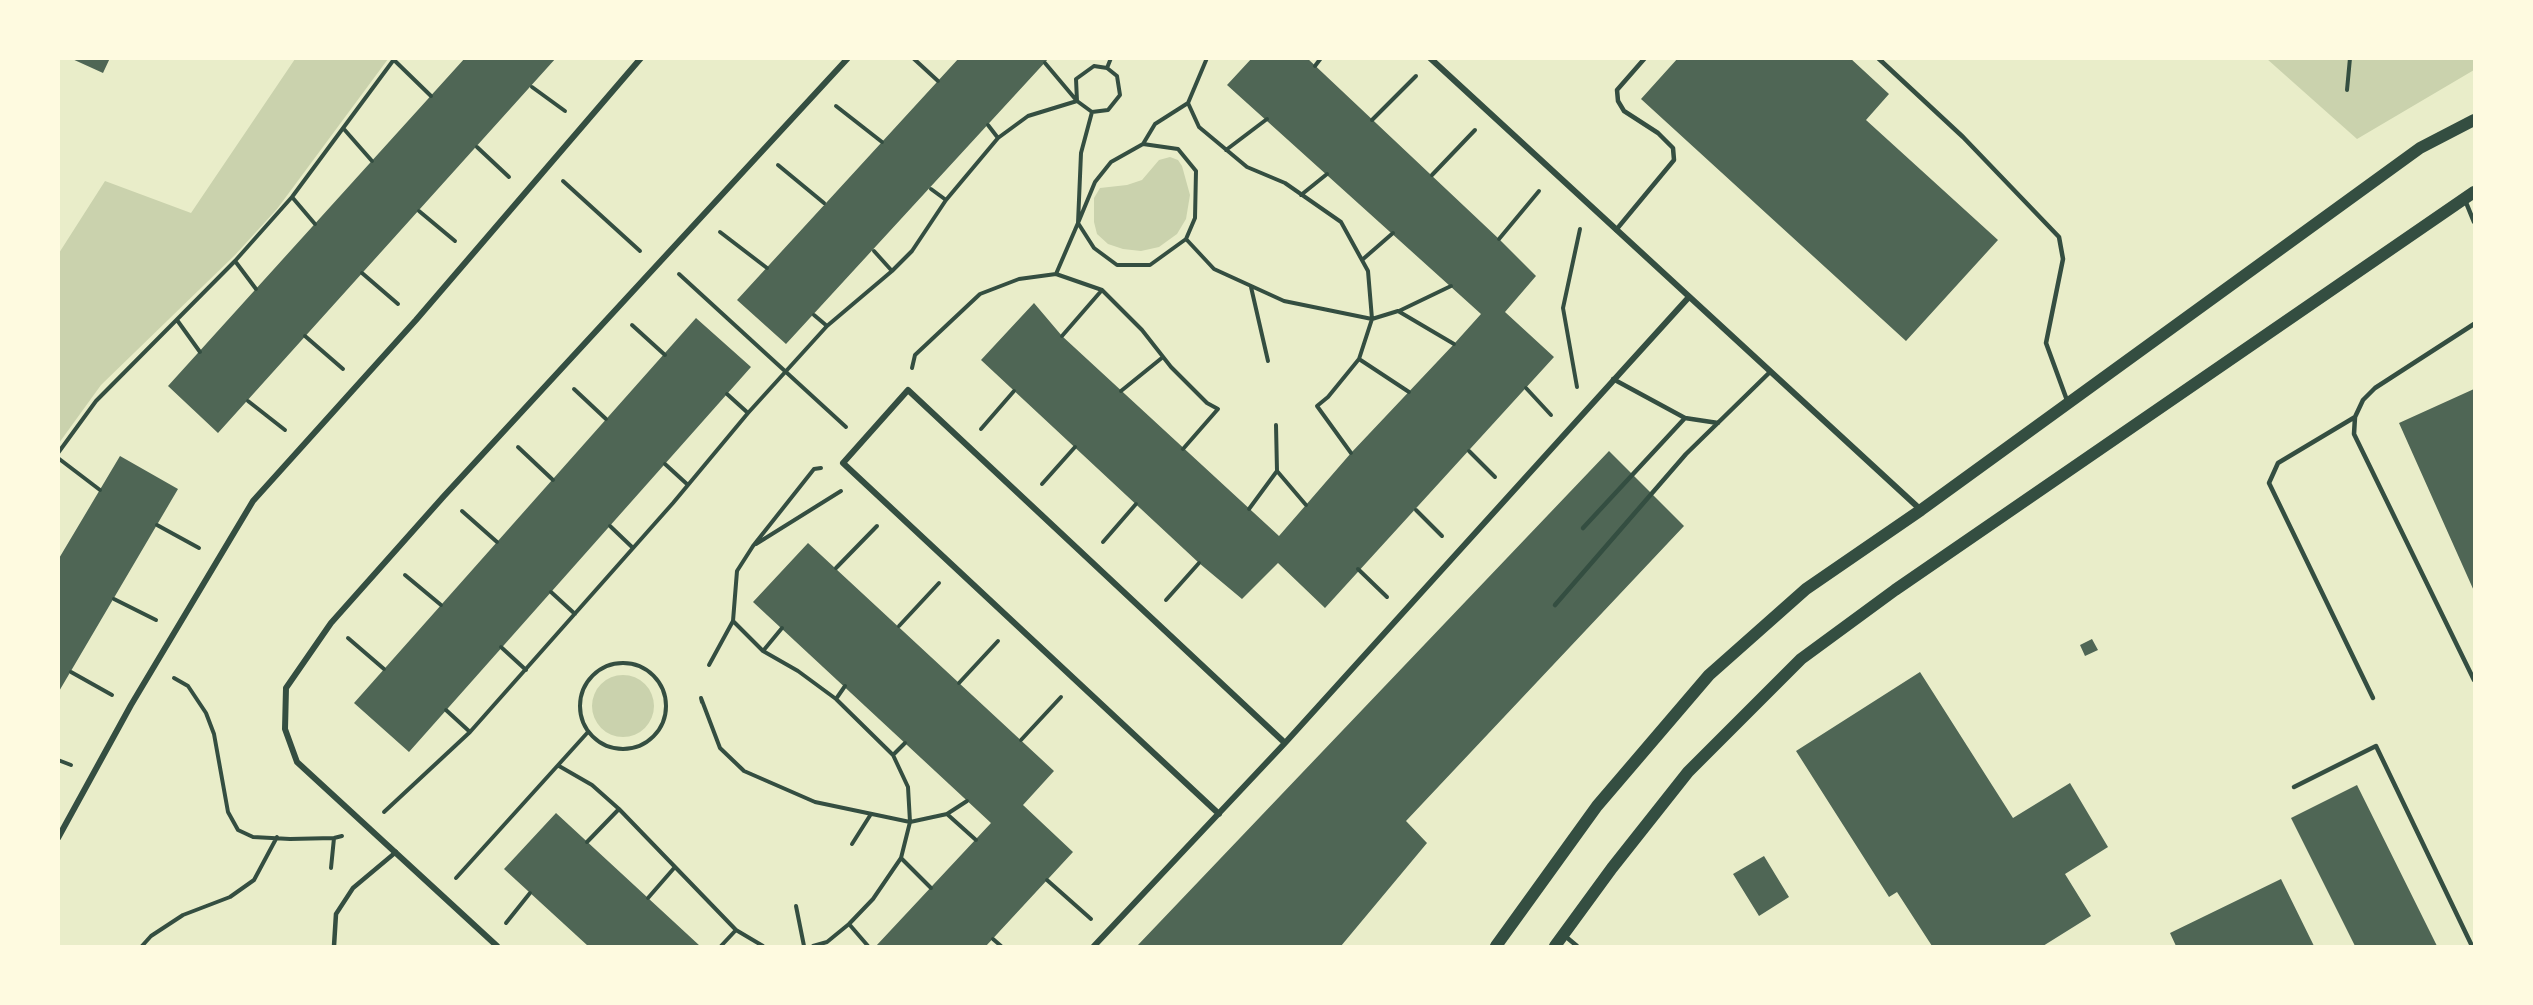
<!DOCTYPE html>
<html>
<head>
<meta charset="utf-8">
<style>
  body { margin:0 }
  #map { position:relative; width:2533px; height:1005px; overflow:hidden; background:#e9edc9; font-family:Helvetica,sans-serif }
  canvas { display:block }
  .frame { position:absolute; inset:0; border:60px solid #fefae0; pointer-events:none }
</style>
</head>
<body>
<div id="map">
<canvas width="2533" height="1005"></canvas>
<div class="frame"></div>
</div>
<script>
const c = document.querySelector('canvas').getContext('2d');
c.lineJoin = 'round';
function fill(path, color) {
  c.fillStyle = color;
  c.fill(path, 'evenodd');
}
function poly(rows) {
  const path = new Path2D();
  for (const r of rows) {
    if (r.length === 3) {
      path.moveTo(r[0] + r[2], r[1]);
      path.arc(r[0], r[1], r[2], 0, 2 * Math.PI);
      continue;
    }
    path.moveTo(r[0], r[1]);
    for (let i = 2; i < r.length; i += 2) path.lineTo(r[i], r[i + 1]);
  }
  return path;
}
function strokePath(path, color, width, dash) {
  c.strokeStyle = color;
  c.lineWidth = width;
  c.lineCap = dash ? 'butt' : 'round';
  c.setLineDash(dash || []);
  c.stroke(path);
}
const green = poly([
  [295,59,388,59,277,209,235,255,101,385,59,443,59,253,105,181,191,213],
  [2267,59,2474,59,2474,70,2357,139],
  [1170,157,1178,160,1182,166,1190,195,1186,219,1177,234,1159,247,1141,251,1123,249,1108,244,1097,234,1094,222,1094,198,1100,188,1127,185,1142,180,1159,160],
  [623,706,31]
]);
const building = poly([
  [70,58,110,58,103,73],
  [465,58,556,58,218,433,168,386],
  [959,58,1049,58,786,344,737,300],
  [1252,58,1307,58,1499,239,1536,276,1505,312,1554,357,1325,608,1278,563,1242,599,1199,563,981,360,1034,303,1062,336,1279,536,1351,453,1454,344,1481,314,1227,85],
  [1678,58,1850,58,1889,94,1866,120,1998,240,1906,341,1641,99],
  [696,318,751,367,409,752,354,703],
  [2474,389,2474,591,2399,423],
  [1609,451,1684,526,1406,821,1427,843,1341,946,1137,946],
  [120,456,178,489,58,693,58,560],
  [808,543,1054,771,1023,805,1073,852,986,946,876,946,991,823,753,602],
  [2092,639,2098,650,2085,656,2080,645],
  [1920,672,2013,818,2070,783,2108,847,2065,874,2091,916,2043,946,1932,946,1897,892,1889,897,1796,751],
  [2357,785,2437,946,2355,946,2291,818],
  [556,813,700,946,588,946,504,869],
  [1764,856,1789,897,1759,916,1733,874],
  [2281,879,2314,946,2176,946,2170,933]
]);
const path = poly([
  [913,58,938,81],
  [1207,58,1188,103,1199,127,1247,167,1285,183,1341,222,1368,271,1372,319,1359,359,1328,397,1317,406,1351,453],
  [394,60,431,96],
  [1094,66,1107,68,1117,76,1120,95,1108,110,1092,112,1077,101,1076,79,1094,66],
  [1315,66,1321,58],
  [1107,68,1111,58],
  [532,87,565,111],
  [2347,90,2350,58],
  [836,106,882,142],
  [1372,120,1416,76],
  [988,125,998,138],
  [343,128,372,161],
  [1143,144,1155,124,1188,103],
  [477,147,509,177],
  [1226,150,1267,119],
  [778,165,824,203],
  [1432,175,1475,130],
  [563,181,640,251],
  [931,189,946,200],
  [1301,195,1327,174],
  [292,197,315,224],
  [419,211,455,241],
  [720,232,767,268],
  [1186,239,1150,265,1117,265,1094,248,1078,223,1095,182,1111,162,1143,144,1178,149,1196,171,1195,218,1186,239,1214,269,1284,301,1372,319,1398,311,1454,344],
  [1499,239,1539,191],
  [874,251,892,271],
  [1362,260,1393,233],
  [235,261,256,289],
  [362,273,398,304],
  [679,274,846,427],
  [1056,274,1078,223,1081,153,1092,112],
  [1251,287,1268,361],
  [1399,311,1451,286],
  [814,315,827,326],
  [177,320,200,352],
  [632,325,665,355],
  [305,336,343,369],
  [1062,336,1102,290],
  [1359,359,1409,392],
  [912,368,915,355,980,294,1019,279,1056,274,1102,290,1142,330,1171,367,1207,403,1218,409,1183,449],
  [1577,387,1563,308,1580,229],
  [1526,388,1551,415],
  [574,389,606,419],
  [1121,391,1163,357],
  [727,394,748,413],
  [248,401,285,430],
  [1276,425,1277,471,1306,505],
  [981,429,1014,391],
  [518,447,553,480],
  [1469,451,1495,477],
  [58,453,96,401,235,261,292,197,395,58],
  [58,458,100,490],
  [665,464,688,485],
  [1042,484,1075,447],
  [1249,509,1277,471],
  [1416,510,1442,536],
  [462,511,497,542],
  [157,525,199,548],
  [610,526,633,548],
  [1103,542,1136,504],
  [756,544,841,491],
  [836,568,877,526],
  [1358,569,1387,597],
  [405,575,441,605],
  [551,592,575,614],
  [114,599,156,620],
  [1166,600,1199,563],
  [899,626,939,583],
  [348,638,384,669],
  [501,647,526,670],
  [763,651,782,628],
  [623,706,43],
  [709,665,733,621],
  [71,672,112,695],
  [174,678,188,686,206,713,214,734,228,812,238,830,253,837,290,839,334,838,342,836],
  [959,683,998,641],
  [836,699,845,686],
  [702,702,701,698,720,748,744,771,815,802,910,822,947,814,967,801],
  [446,710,470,732],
  [1021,740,1061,697],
  [893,755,905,743],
  [58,760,71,765],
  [559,766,592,785,619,809,736,930,763,946],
  [384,812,470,732,673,503,748,413,827,326,892,271,912,251,946,200,998,138,1028,116,1077,101,1045,63],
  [947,814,976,840],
  [587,842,619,809],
  [852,844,871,814],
  [901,858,931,888],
  [331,868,334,838],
  [456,878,588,732],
  [1047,880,1091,919],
  [648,898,675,867],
  [796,906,804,946],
  [506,923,530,893],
  [849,924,868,946],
  [993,939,1001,946],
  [142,946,151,936,183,915,230,897,254,880,277,837],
  [721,946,736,930],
  [813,946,827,942,849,924,873,899,901,858,910,822,908,787,893,755,836,699,798,671,763,651,733,621,737,571,753,546,814,469,821,468]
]);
const service = poly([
  [1878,58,1963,137,2059,237,2063,259,2046,343,2068,403],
  [2465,200,2474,222],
  [1616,230,1674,160,1673,148,1658,133,1624,111,1618,101,1617,90,1645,58],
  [2474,324,2375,388,2363,400,2355,417,2354,434,2474,680],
  [2355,417,2278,463,2269,483,2373,698],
  [1685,418,1718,423],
  [1583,528,1685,418,1613,379],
  [1555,605,1686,454,1770,372],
  [2294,787,2376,746,2472,946],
  [1565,936,1577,946],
  [334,946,336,914,353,888,396,852]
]);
const minor = poly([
  [1430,58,1921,510],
  [1219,814,843,463,908,390,1285,743],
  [58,838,131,705,253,501,416,320,641,58],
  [497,946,297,762,285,729,286,688,331,623,444,496,848,58],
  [1094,946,1285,743,1689,297]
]);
const secondary = poly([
  [1496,946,1597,806,1709,675,1806,589,1921,510,2420,148,2474,120],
  [1555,946,1612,868,1688,772,1801,659,1895,590,2474,192]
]);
fill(green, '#cad2ad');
fill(building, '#4f6655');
strokePath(path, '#344e41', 4);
strokePath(service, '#344e41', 4.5);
strokePath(minor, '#344e41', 6);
strokePath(secondary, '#344e41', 12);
</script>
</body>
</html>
